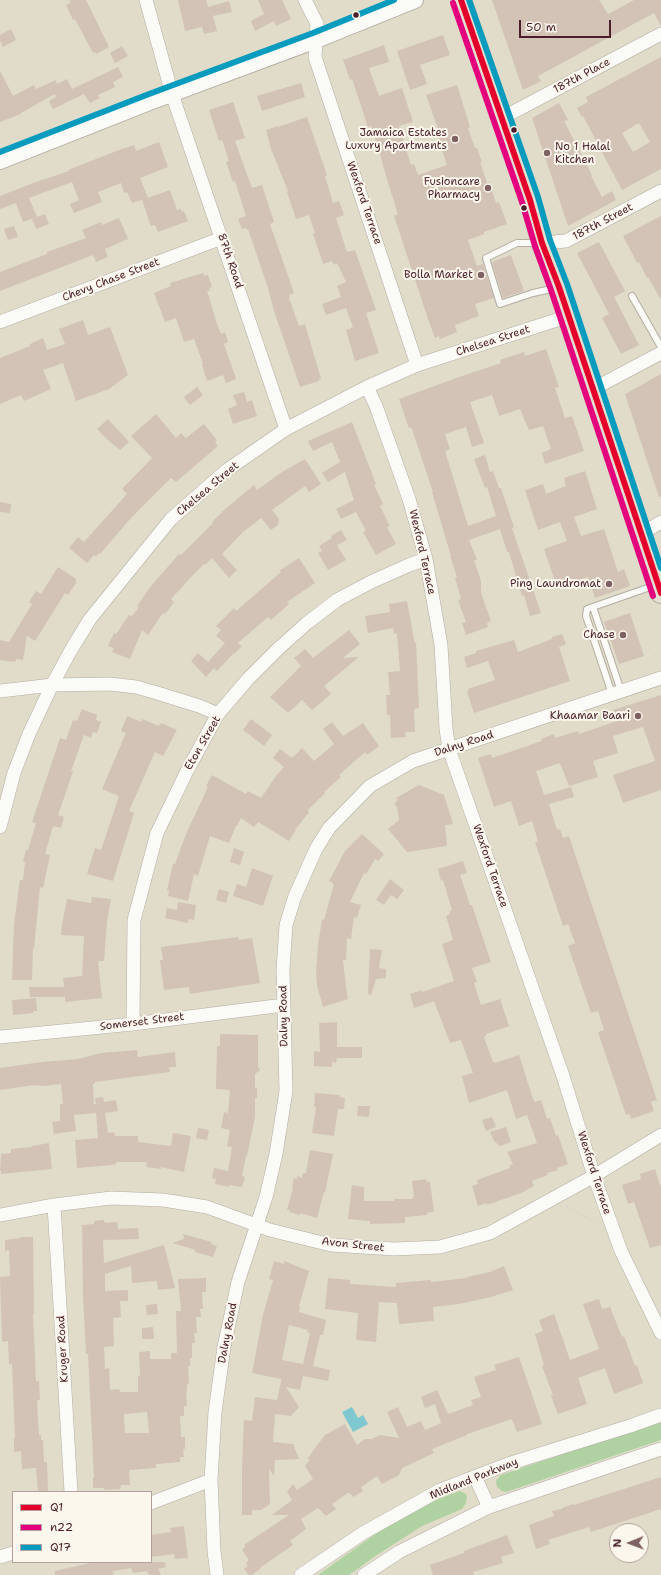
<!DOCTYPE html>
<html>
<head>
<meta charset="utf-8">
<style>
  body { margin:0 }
  #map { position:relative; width:661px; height:1575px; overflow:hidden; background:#e0dcc9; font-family:"Shantell Sans",sans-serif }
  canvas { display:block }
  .legend { position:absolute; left:12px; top:1491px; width:140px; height:72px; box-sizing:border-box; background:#fbf7ec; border:1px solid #b4a19f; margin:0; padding:5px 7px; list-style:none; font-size:12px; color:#4a1f2b }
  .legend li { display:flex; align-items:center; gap:8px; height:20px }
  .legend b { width:20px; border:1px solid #b4a19f }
  .north { position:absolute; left:609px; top:1523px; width:40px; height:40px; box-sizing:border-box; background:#fbf7ec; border:1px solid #b4a19f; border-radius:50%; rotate:269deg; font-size:11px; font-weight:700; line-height:16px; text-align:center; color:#4a1f2b }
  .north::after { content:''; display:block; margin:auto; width:14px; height:18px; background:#7e6162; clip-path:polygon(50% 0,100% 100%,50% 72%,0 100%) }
  .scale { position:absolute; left:519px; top:20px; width:92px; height:18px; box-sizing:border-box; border:2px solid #4a1f2b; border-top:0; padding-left:5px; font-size:12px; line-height:14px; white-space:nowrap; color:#4a1f2b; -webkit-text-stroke:3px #fbf7ec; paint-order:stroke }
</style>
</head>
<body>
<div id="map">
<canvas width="661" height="1575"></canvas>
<ul class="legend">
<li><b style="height:5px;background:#e4002b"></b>Q1</li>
<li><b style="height:5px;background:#e5007d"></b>n22</li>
<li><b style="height:5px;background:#079bbe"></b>Q17</li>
</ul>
<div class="north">N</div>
<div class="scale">50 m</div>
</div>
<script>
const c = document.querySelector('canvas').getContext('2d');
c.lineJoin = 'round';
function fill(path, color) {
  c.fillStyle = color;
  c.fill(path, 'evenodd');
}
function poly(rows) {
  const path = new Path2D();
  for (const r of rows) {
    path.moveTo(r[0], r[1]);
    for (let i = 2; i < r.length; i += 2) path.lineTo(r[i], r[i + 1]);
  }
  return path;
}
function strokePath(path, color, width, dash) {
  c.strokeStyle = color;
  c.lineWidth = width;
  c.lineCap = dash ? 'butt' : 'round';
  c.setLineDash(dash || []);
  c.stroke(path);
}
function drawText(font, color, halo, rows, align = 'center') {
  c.font = font + ' "Shantell Sans",sans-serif';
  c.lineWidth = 4;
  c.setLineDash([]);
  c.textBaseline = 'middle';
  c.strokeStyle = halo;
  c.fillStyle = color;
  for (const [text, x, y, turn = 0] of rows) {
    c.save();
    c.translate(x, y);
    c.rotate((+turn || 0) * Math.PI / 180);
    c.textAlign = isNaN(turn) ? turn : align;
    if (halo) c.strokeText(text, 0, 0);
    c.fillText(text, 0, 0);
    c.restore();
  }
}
const green = poly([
  [661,1421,661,1440,506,1492,502,1491,497,1487,496,1481,501,1475],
  [460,1491,466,1494,467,1497,466,1503,462,1509,422,1526,377,1555,349,1575,318,1575,374,1535,395,1522,438,1499]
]);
const water = poly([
  [352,1407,358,1418,363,1415,368,1424,353,1432,342,1412]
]);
const building = poly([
  [69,0,86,0,109,47,96,54,95,52,93,53,75,19,73,20,66,5,71,3],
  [178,0,206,0,208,7,229,1,232,12,213,16,217,31,204,34,202,27,185,31],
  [258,0,282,0,291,19,276,26,274,21,255,31,251,21,264,14],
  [492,0,599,0,608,14,634,0,661,0,661,26,654,13,538,76,541,81,523,90],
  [11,29,16,40,3,47,0,40,0,35],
  [443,35,450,55,420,65,427,84,410,90,397,51],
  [384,45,389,62,369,68,379,96,402,88,413,122,399,126,411,165,414,164,418,175,447,165,435,130,438,129,426,95,457,85,470,127,468,128,475,148,477,148,482,162,480,162,487,183,489,182,496,203,499,202,507,224,484,232,484,234,468,240,477,266,483,264,494,298,475,304,479,316,455,325,457,332,440,339,439,336,435,338,428,319,394,216,398,214,389,186,379,151,371,126,368,127,352,79,350,80,343,60],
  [122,46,128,56,115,63,110,53],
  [661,57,661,169,622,190,583,116,582,117,577,108,588,102,586,97],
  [639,123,650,142,633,152,622,133],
  [118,67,123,77,113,82,115,87,98,95,100,98,90,103,84,94,53,109,49,101,56,97,55,94,21,113,21,114,0,122,0,71,13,96,34,85,36,89,56,80,57,84,67,79,72,89],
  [301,83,305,97,262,111,257,96],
  [233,102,245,138,235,141,252,188,262,185,274,222,270,224,294,293,289,295,290,297,289,298,299,326,305,324,321,379,318,380,319,381,300,387,274,311,268,288,248,229,247,230,246,228,242,229,238,219,246,216,235,181,233,182,226,162,229,161,222,140,219,141,209,110],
  [559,103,568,120,564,121,592,175,591,176,602,197,612,191,616,200,568,226,532,118],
  [307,117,327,175,325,176,333,203,339,201,344,215,336,218,347,252,355,250,376,310,366,313,379,353,355,361,346,330,353,327,346,308,326,315,322,304,341,297,337,286,346,282,337,263,334,265,332,261,323,264,313,234,315,233,309,215,296,219,287,192,288,191,271,149,266,130,278,126,278,127],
  [159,142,168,167,140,178,148,198,132,203,127,192,124,193,121,183,98,192,102,202,74,213,70,204,79,200,72,182,29,198,37,217,23,222,16,203,0,209,0,196,36,182,69,171,68,170,119,150,134,145,136,151],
  [170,190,177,210,181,209,182,212,184,211,188,221,158,232,155,225,151,226,142,200],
  [45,214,49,224,36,229,32,219],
  [661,216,661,300,648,277,647,278,639,262,637,263,623,236],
  [119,218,128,239,105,249,108,257,96,262,93,255,0,291,0,272,47,254,47,252,86,238,82,230,101,222,102,225],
  [14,226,18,237,8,240,4,229],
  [599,242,625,291,614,297,639,345,621,354,602,318,609,314,577,253],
  [511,255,524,291,503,298,492,262],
  [203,273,204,276,208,275,212,287,209,288,210,291,207,291,217,324,221,334,225,332,228,342,224,344,236,379,226,383,223,375,207,381,202,365,203,364,194,339,184,342,176,318,165,322,154,293,171,286,170,283],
  [83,320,88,335,110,327,128,375,109,389,76,401,63,363,43,370,51,389,24,401,21,395,0,404,0,358,30,346,30,344,43,338,47,350,65,344,59,329],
  [546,349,559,387,555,388,565,418,572,416,584,451,545,464,542,453,551,449,543,426,529,430,520,409,499,416,492,395,470,402,484,443,472,447,466,427,445,434,450,449,445,451,468,526,496,516,487,487,485,488,474,459,485,455,490,472,493,471,499,488,501,488,514,527,512,528,541,613,530,616,524,595,522,596,509,552,507,552,500,529,469,540,477,560,474,560,481,581,481,593,491,621,487,623,488,627,466,635,462,623,466,622,458,600,461,599,455,578,457,577,450,556,451,556,432,492,433,492,413,432,411,427,409,428,399,399,459,377,501,363,500,360,524,352,525,356],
  [661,374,661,497,659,497,625,394],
  [197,387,203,395,190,405,184,397],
  [244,392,247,402,252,400,257,416,233,424,228,409,237,405,233,395],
  [156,414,176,438,181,433,186,438,204,424,217,440,215,442,218,446,176,482,171,478,131,518,100,554,99,553,96,557,94,555,87,563,69,548,78,537,84,542,127,494,122,489,152,458,131,436],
  [108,419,129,442,120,450,110,442,97,429],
  [352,422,376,484,374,485,383,504,380,506,390,526,387,527,396,544,376,555,363,532,366,531,356,512,341,519,336,509,354,500,345,472,328,482,322,473,340,462,332,442,313,451,308,441],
  [305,459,321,484,309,492,305,486,272,510,279,519,278,525,271,530,261,518,243,532,222,554,237,570,229,578,212,558,205,565,204,564,192,576,171,599,174,602,165,614,163,613,148,635,142,630,130,659,112,652,114,648,108,646,114,633,116,634,129,615,132,616,139,607,137,606,151,586,179,554,181,555,213,523,212,522,223,511,254,485,257,490,282,472],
  [585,471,597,509,574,517,581,536,604,529,618,572,624,569,630,586,595,598,588,577,557,587,544,549,567,541,560,522,538,530,525,490,543,484,546,494,566,486,564,478],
  [0,502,11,504,10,513,0,512],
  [341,530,347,540,337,545,346,560,328,570,318,553,322,551,319,546,332,538,331,536],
  [299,558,315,583,287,602,289,604,271,620,268,617,238,643,242,646,235,653,234,653,217,671,214,668,206,677,191,661,198,653,208,662,225,643,216,636,221,630,216,626,234,608,236,611,281,572,280,570],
  [58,567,76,579,76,583,68,595,65,593,35,641,27,636,23,660,16,659,15,662,0,660,0,640,9,642,32,604,29,602,36,591,41,594],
  [407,601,414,639,415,643,416,642,419,708,414,709,415,732,405,732,406,737,391,738,390,715,387,715,386,695,390,695,388,672,400,671,397,633,394,634,393,628,368,633,365,616,390,612,389,604],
  [630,613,644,656,619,664,604,622],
  [349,630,360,644,343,658,359,657,324,686,331,694,312,710,302,700,288,713,270,697,301,666,294,658,305,649,313,658],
  [562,634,566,644,559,647,570,681,474,713,467,692,468,692,468,689,495,680,488,661,467,668,464,657,476,653,476,651,514,640,518,652,552,639,552,637],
  [661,695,661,790,623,803,613,775,655,761,643,727,613,736,618,753,593,761,598,777,569,786,560,763,536,771,544,795,571,787,574,797,549,804,557,830,560,829,563,838,569,836,657,1100,651,1102,654,1111,631,1119,630,1114,626,1115,598,1032,604,1030,598,1011,591,1013,576,969,568,946,575,943,568,924,563,926,535,842,538,841,532,821,519,826,511,801,494,807,478,758,491,754,492,758,542,741,541,739,554,734,555,738,578,731,579,734,617,721,613,710],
  [82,709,97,715,96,720,101,722,97,733,93,732,91,738,84,735,71,771,73,772,58,815,64,817,61,828,53,826,45,854,50,855,43,888,40,887,34,949,33,948,32,980,12,980,14,924,18,894,20,880,23,880,25,862,23,862,26,850,28,850,36,823,32,822,60,738,66,740,73,720,77,721],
  [127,716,141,722,142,719,159,726,161,723,177,730,163,756,155,752,129,811,134,813,113,881,87,874,95,848,101,850,119,796,102,789,126,733,121,731],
  [251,719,272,735,264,746,243,730],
  [332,722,343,736,363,723,379,746,367,755,365,752,339,775,341,777,324,792,325,793,308,810,309,812,295,830,296,830,289,841,258,822,254,827,241,818,237,826,236,826,229,843,210,836,198,876,194,874,188,901,168,896,169,891,167,890,173,864,175,864,186,834,208,787,206,786,212,775,246,794,248,791,261,798,276,776,284,767,273,758,280,749,292,758,302,748,314,761,334,744,323,729],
  [419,785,444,795,453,824,445,825,447,846,407,852,388,829,399,820,397,807,394,804,398,800,396,798],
  [362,834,384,854,378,861,375,859,366,874,364,873,350,902,361,905,357,918,354,917,351,939,347,938,346,960,343,960,346,988,348,999,323,1007,317,986,316,972,318,945,322,919,324,920,334,884,329,881,345,851],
  [234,848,244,852,240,865,230,862],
  [463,861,467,873,460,875,470,905,472,905,491,962,472,968,477,982,474,983,481,1005,500,999,509,1026,486,1034,486,1036,484,1037,493,1062,494,1062,495,1063,519,1055,533,1099,535,1102,541,1100,547,1119,550,1118,556,1136,558,1135,568,1164,557,1168,558,1170,547,1173,548,1175,532,1181,534,1186,521,1193,487,1205,487,1203,478,1206,472,1186,478,1184,477,1180,510,1168,509,1166,513,1164,507,1152,537,1143,527,1115,516,1119,507,1090,469,1103,462,1076,473,1073,461,1040,450,1043,434,1001,414,1008,410,994,422,990,422,992,454,981,442,944,453,940,446,916,450,914,449,912,452,910,443,880,441,881,438,869],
  [252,868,273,876,263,906,233,896,237,884,246,887],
  [390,879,404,890,397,899,391,895,384,905,376,900],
  [219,889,229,892,226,903,216,900],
  [92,897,111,899,107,922,104,961,98,961,102,998,65,1002,65,997,30,997,29,987,64,987,63,978,82,976,84,936,61,935,62,925,67,899,91,903],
  [178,902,196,905,194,920,188,919,188,923,165,918,167,908,177,910],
  [238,937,239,940,252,938,260,983,190,994,189,987,164,990,160,960,163,960,161,947],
  [370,949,382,950,379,968,386,969,386,978,376,979,371,995,368,994],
  [36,998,37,1011,33,1011,34,1013,13,1015,12,1000],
  [337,1022,337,1047,362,1047,362,1058,337,1058,336,1063,332,1062,332,1067,314,1066,314,1051,320,1052,319,1023],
  [220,1034,258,1035,258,1067,260,1070,255,1074,255,1088,257,1088,257,1098,255,1098,255,1117,247,1156,246,1156,242,1176,245,1177,242,1187,229,1185,229,1187,215,1184,216,1179,212,1178,214,1168,228,1171,232,1147,227,1146,230,1130,221,1128,224,1112,228,1113,230,1090,216,1089,217,1046,220,1046],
  [137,1050,138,1057,175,1052,176,1067,169,1067,170,1072,95,1082,95,1084,93,1084,94,1104,96,1104,95,1098,103,1097,104,1102,116,1100,118,1111,105,1113,108,1133,114,1132,115,1136,138,1136,138,1142,171,1146,173,1133,191,1136,184,1172,161,1167,161,1169,146,1167,147,1162,116,1162,116,1164,112,1165,77,1168,75,1140,98,1138,96,1113,74,1115,76,1131,54,1134,52,1122,60,1121,60,1104,63,1104,61,1084,44,1086,35,1085,0,1090,0,1068,42,1062,78,1059,101,1053],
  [315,1093,340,1095,340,1097,345,1098,344,1109,338,1109,334,1136,312,1133,316,1107,314,1107],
  [358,1106,370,1106,369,1117,357,1116],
  [492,1117,496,1127,486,1131,482,1120],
  [506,1127,511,1142,500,1146,494,1141,490,1132],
  [198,1128,209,1130,207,1140,196,1138],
  [49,1143,52,1169,1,1174,1,1171,0,1171,1,1154,11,1153,11,1149,32,1147,32,1146],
  [310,1150,333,1154,325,1193,324,1192,317,1218,300,1213,300,1215,289,1212,290,1210,287,1210,293,1188,292,1187,294,1178,297,1179,297,1176,302,1178,303,1173,306,1173],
  [655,1169,661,1188,661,1245,650,1248,634,1202,628,1204,622,1185,641,1179,640,1174],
  [426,1179,427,1182,430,1182,434,1211,433,1212,427,1213,427,1215,405,1217,405,1223,370,1224,370,1221,348,1219,352,1185,364,1187,364,1201,394,1201,394,1199,413,1199,412,1198,414,1197,412,1181],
  [104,1220,105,1223,117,1222,118,1229,138,1228,139,1239,103,1240,104,1263,164,1245,175,1288,158,1290,157,1281,132,1283,131,1266,105,1274,105,1291,128,1290,128,1301,120,1301,121,1317,113,1318,114,1346,104,1347,105,1369,109,1368,110,1390,119,1389,120,1392,138,1392,138,1376,140,1376,139,1352,150,1351,150,1359,171,1359,171,1353,177,1353,176,1311,181,1311,178,1279,206,1278,206,1292,202,1292,203,1309,200,1309,201,1317,196,1317,197,1333,194,1333,195,1343,192,1343,192,1358,190,1358,190,1366,188,1366,189,1383,187,1384,187,1391,186,1391,187,1406,184,1406,184,1416,180,1416,181,1437,185,1437,185,1449,183,1449,184,1457,180,1457,180,1462,156,1464,156,1468,129,1470,130,1485,121,1485,120,1489,104,1490,104,1488,93,1488,93,1478,94,1478,88,1354,86,1354,83,1296,82,1225,94,1224,94,1221],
  [147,1412,149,1433,125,1433,124,1414],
  [183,1234,212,1242,211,1244,217,1246,213,1257,195,1252,196,1250,172,1243,184,1239],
  [20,1237,33,1237,34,1314,33,1314,36,1381,39,1381,40,1400,37,1400,38,1420,39,1435,41,1435,41,1440,43,1440,44,1462,47,1462,48,1492,38,1492,36,1468,22,1469,21,1451,14,1452,14,1438,15,1438,12,1364,9,1364,8,1341,2,1342,0,1277,10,1276,9,1250,5,1251,5,1240,20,1238],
  [274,1261,284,1264,284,1261,309,1271,299,1306,300,1306,299,1312,326,1320,323,1335,320,1335,313,1366,330,1370,328,1381,303,1376,300,1390,286,1387,299,1407,291,1416,275,1414,273,1442,293,1444,299,1459,275,1460,274,1476,269,1469,270,1504,261,1510,252,1510,252,1515,242,1515,242,1467,244,1420,252,1421,255,1397,277,1400,281,1382,281,1379,252,1373,263,1315,273,1280,269,1279],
  [289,1325,308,1330,307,1332,310,1333,303,1364,282,1360],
  [504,1266,513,1290,491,1297,459,1304,433,1307,434,1321,399,1324,397,1303,379,1302,376,1342,356,1340,358,1313,325,1309,328,1278,350,1280,350,1284,396,1287,396,1283,431,1280,431,1282,467,1278,467,1277,490,1272],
  [599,1299,602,1309,610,1307,622,1337,624,1336,635,1366,637,1365,643,1383,614,1394,605,1368,578,1378,587,1404,558,1414,551,1396,553,1395,542,1366,544,1365,535,1334,543,1331,539,1320,554,1314,570,1360,599,1349,583,1304],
  [157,1304,158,1314,147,1315,146,1305],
  [153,1327,154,1339,142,1339,142,1328],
  [519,1357,542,1424,517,1432,512,1419,467,1434,467,1435,432,1449,434,1453,402,1468,399,1475,382,1484,377,1476,361,1487,363,1491,353,1497,350,1493,348,1493,332,1504,336,1509,326,1516,318,1508,301,1519,306,1529,290,1541,293,1545,261,1567,261,1568,252,1575,249,1575,244,1569,248,1566,246,1563,249,1560,242,1550,245,1547,244,1545,289,1515,272,1515,292,1500,287,1492,293,1484,297,1490,313,1479,305,1466,310,1459,307,1459,325,1435,345,1424,357,1445,365,1439,372,1439,380,1435,399,1438,387,1412,398,1407,407,1427,421,1421,425,1430,441,1423,435,1404,425,1408,421,1397,437,1390,448,1414,473,1405,471,1400,481,1397,474,1377,496,1370,494,1365],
  [661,1477,661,1509,591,1532,589,1527,548,1540,550,1544,536,1549,529,1525,554,1516,552,1511,562,1509,562,1508,573,1504,574,1505],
  [184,1526,188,1558,175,1559,174,1554,151,1557,151,1535,171,1532,170,1528],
  [507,1535,514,1553,501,1557,503,1563,473,1572,474,1575,433,1575,430,1565,464,1553,464,1551],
  [95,1562,165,1562,166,1567,158,1569,161,1575,149,1575,147,1571,133,1573,131,1568,113,1571,114,1575,55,1575,55,1571]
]);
const path = poly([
  [641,645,643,651,652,649],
  [567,1207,597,1223]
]);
const service = poly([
  [539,243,517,243,486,258,500,304,533,293,556,288],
  [632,296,661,347],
  [593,607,621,691],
  [612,694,586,616,587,609,656,585]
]);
const minor = poly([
  [146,0,172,94,286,429],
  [305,0,317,24,315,57,417,365],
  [502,118,661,34],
  [542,243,566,241,661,191],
  [0,322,222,238],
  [367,387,376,406,409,499,426,559,441,645,446,729,449,749,563,1076,594,1176,621,1251,661,1333],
  [593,389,661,353],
  [641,534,661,522],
  [0,691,52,685,110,684,136,687,154,692,199,706,218,714],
  [0,827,14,773,29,734,52,685,71,650,90,619,171,519,227,470,286,429,367,387,417,365,569,316],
  [133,1024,134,920,157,833,187,771,218,714,248,679,279,648,307,623,337,600,371,582,409,565,426,559],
  [0,1037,133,1024,284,1005],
  [54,1205,71,1492],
  [0,1215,54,1205,111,1198,163,1200,207,1207,270,1230,331,1245,394,1249,440,1247,490,1233,594,1176,661,1135],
  [475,1477,489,1507],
  [151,1503,211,1480],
  [0,1557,13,1553],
  [217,1575,214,1551,211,1480,215,1412,224,1347,238,1282,266,1197,276,1154,286,1091,283,970,286,925,295,896,316,849,329,828,370,786,413,761,661,678],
  [301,1575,363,1533,440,1490,508,1464,630,1426,661,1415],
  [364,1575,399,1552,489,1507,661,1449]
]);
const tertiary = poly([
  [0,161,152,101,316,40,415,0]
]);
const primary = poly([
  [461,0,530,200,542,243,559,287,661,593]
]);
const bus1 = poly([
  [461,0,530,200,542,243,559,287,661,593]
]);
const bus2 = poly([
  [453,3,522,202,535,246,551,290,653,596]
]);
const bus3 = poly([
  [469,0,538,197,550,240,567,284,661,568],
  [0,152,149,94,313,33,394,0]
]);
const markers = [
  [356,15,3.5,"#4a1f2b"],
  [514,130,3.5,"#4a1f2b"],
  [455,139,4,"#7e6162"],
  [547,153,4,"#7e6162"],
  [488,188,4,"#7e6162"],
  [524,208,3.5,"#4a1f2b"],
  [481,275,4,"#7e6162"],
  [609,584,4,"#7e6162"],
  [623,635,4,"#7e6162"],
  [638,716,4,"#7e6162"]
];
const streetNames = [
  ["187th Place",582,76,-28],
  ["Wexford Terrace",364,203,71],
  ["187th Street",603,222,-28],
  ["87th Road",230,261,71],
  ["Chevy Chase Street",111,280,-21],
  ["Chelsea Street",493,341,-18],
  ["Chelsea Street",208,489,-40],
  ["Wexford Terrace",422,552,77],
  ["Eton Street",203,743,-60],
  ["Dalny Road",464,744,-18],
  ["Wexford Terrace",490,866,71],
  ["Dalny Road",284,1016,-91],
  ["Somerset Street",142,1022,-7],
  ["Wexford Terrace",594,1173,72],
  ["Avon Street",353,1245,6],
  ["Dalny Road",228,1333,-79],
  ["Kruger Road",63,1349,-93],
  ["Midland Parkway",474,1479,-22]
];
const poiNames = [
  ["Jamaica Estates",447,133],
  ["Luxury Apartments",447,146],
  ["No 1 Halal",555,147,"left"],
  ["Kitchen",555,160,"left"],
  ["Fusioncare",480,182],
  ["Pharmacy",480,195],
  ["Bolla Market",473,275],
  ["Ping Laundromat",601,584],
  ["Chase",615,635],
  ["Khaamar Baari",630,716]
];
fill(green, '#b0d2a2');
fill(water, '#7fc8cf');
fill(building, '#d2c3b6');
strokePath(service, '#b3aca2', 8);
strokePath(minor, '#b3aca2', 14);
strokePath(tertiary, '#b3aca2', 18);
strokePath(primary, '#b3aca2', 22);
strokePath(path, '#d4d0cc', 2, [1, 3]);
strokePath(service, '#fafaf7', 6);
strokePath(minor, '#fafaf7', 13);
strokePath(tertiary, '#fafaf7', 16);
strokePath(primary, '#e4e0d2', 20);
strokePath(bus1, '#e4002b', 6);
strokePath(bus2, '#e5007d', 6);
strokePath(bus3, '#079bbe', 6);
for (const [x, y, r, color] of markers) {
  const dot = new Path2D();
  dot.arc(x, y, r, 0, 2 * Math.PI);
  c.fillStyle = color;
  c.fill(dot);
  strokePath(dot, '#fbf7ec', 1.5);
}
drawText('11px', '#4a1f2b', '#fbf7ec', streetNames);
drawText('11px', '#4a1f2b', '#fbf7ec', poiNames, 'right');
</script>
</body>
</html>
